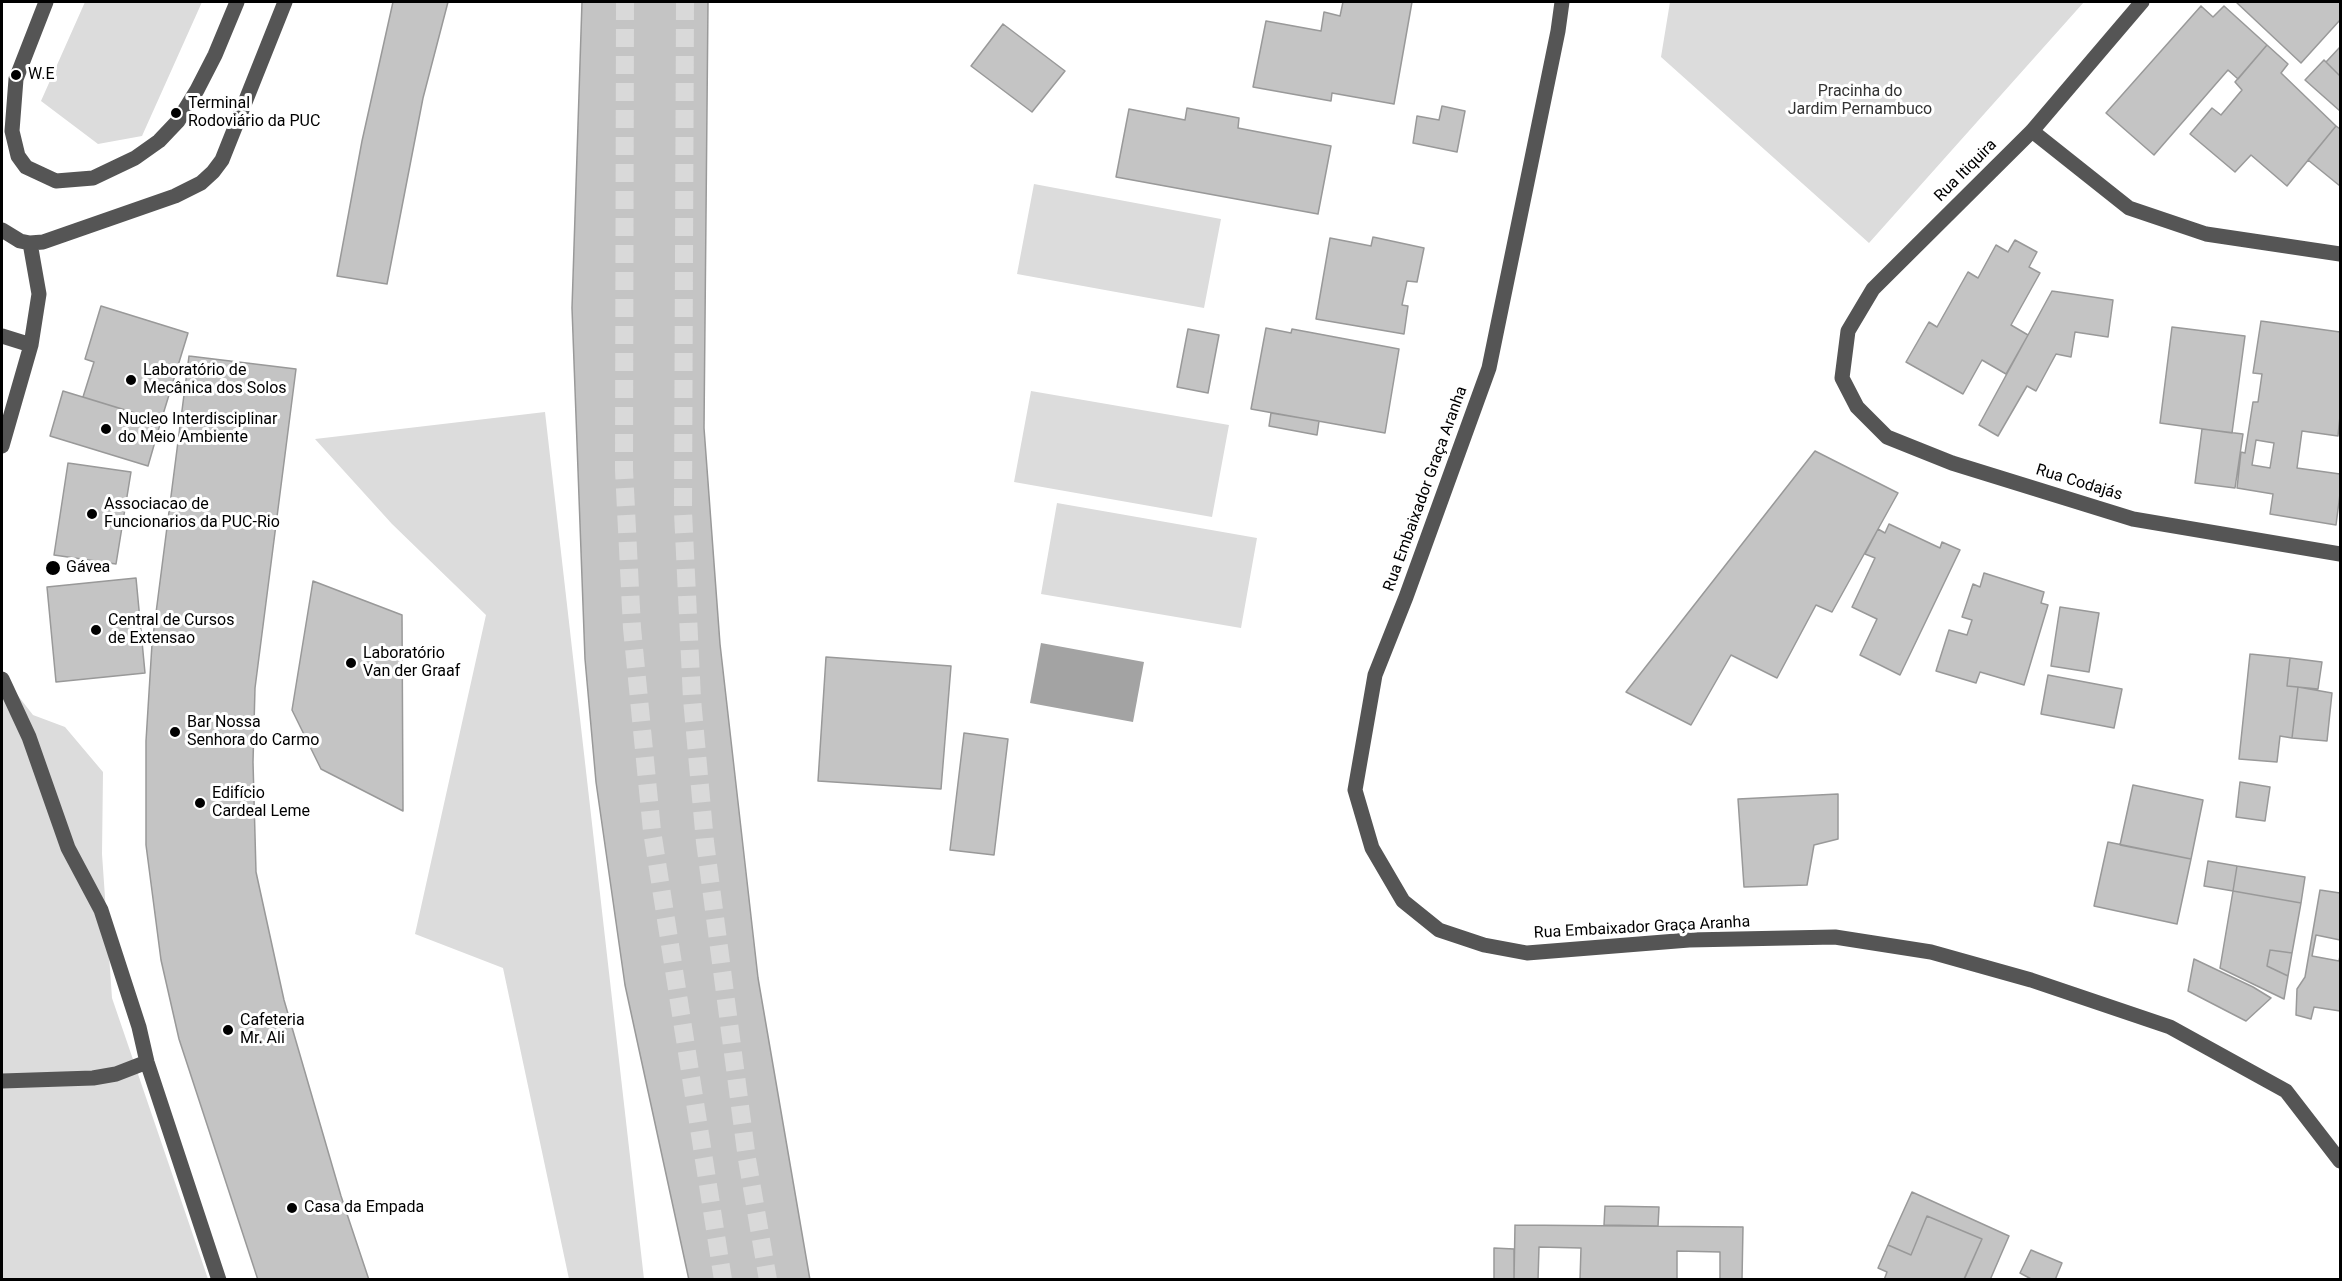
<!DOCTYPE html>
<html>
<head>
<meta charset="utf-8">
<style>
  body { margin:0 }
  #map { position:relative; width:2342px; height:1281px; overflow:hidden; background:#fff; font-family:Roboto,sans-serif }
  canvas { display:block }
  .frame { position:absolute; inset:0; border:3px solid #000; pointer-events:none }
</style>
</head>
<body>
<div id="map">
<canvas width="2342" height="1281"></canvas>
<div class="frame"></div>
</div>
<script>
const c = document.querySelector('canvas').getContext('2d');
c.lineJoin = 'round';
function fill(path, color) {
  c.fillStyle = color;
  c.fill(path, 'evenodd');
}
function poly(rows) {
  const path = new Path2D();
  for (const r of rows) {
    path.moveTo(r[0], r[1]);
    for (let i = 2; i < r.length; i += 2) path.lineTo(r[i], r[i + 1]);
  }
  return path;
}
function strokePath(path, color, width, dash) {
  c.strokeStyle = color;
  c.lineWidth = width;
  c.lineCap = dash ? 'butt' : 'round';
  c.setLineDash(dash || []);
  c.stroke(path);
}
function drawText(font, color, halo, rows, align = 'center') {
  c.font = font + ' Roboto,sans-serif';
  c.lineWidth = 6;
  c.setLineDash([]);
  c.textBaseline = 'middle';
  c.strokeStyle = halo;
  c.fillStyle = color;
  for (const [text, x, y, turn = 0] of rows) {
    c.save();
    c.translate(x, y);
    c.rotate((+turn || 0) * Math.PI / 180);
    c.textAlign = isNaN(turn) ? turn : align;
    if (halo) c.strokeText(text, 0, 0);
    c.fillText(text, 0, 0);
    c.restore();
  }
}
const green = poly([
  [85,2,202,2,142,136,98,144,41,101],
  [1670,2,2084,2,1869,243,1661,57],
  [1034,184,1221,219,1204,308,1017,274],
  [1031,391,1229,425,1212,517,1014,482],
  [545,412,644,1279,569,1279,503,968,415,934,486,615,392,524,315,439],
  [1057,503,1257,538,1241,628,1041,594],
  [2,668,5,679,33,715,65,727,103,772,102,854,112,998,208,1279,2,1279]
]);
const water = poly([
  [1041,643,1144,662,1133,722,1030,703]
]);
const building = poly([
  [393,2,448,2,423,98,387,284,337,276,362,141,393,2],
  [582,2,708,2,704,428,720,644,758,978,810,1280,689,1280,625,985,596,782,585,659,572,308,582,2],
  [1343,2,1412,2,1394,104,1332,93,1331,101,1253,87,1266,21,1321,31,1324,12,1340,16,1343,2],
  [2236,2,2340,2,2340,20,2301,63,2236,2],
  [2201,6,2213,17,2224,6,2267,45,2238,79,2228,70,2154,155,2106,113,2201,6],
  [1003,24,1065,71,1032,112,971,66,1003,24],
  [2267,45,2288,64,2281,73,2336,126,2287,186,2251,155,2235,172,2190,134,2212,108,2221,115,2242,90,2235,82,2267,45],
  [2340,47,2340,76,2326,62,2340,47],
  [2324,60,2340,76,2340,111,2305,80,2324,60],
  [1442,106,1465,111,1457,152,1413,143,1417,116,1439,120,1442,106],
  [1187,108,1239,118,1238,128,1331,146,1318,214,1116,177,1129,109,1185,120,1187,108],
  [2336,126,2340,129,2340,186,2308,160,2336,126],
  [1373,237,1424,248,1417,282,1407,281,1402,305,1408,306,1404,334,1316,319,1330,238,1371,246,1373,237],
  [2015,240,2037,252,2029,267,2040,273,2011,325,2028,335,2006,374,1982,360,1963,394,1906,362,1929,322,1937,327,1968,272,1978,278,1996,245,2008,252,2015,240],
  [2052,291,2113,300,2108,337,2075,332,2071,357,2056,354,2036,391,2027,386,1998,436,1979,425,2052,291],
  [101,306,188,333,161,421,83,397,94,362,85,359,101,306],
  [2261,321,2340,332,2340,416,2338,436,2302,431,2297,468,2340,474,2340,494,2336,525,2270,514,2273,494,2237,488,2241,452,2245,453,2253,402,2258,402,2262,374,2253,373,2261,321],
  [2256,440,2274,443,2270,468,2252,465,2256,440],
  [2172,327,2245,336,2232,433,2160,423,2172,327],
  [1266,328,1291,333,1292,329,1399,349,1385,433,1251,409,1266,328],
  [1188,329,1219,335,1208,393,1177,387,1188,329],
  [189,356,296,369,255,688,253,762,256,872,284,1000,341,1196,369,1280,258,1280,179,1039,161,960,146,845,146,741,152,644,189,356],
  [63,391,161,421,148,466,50,436,63,391],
  [1271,413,1319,421,1317,435,1269,426,1271,413],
  [2202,429,2243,434,2235,488,2195,483,2202,429],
  [1815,451,1898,493,1832,612,1816,605,1777,678,1731,655,1691,725,1626,692,1815,451],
  [68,463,131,472,116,564,54,555,68,463],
  [1889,524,1940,548,1942,542,1960,550,1900,675,1860,655,1877,619,1852,607,1875,558,1865,554,1878,529,1885,533,1889,524],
  [1984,573,2044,592,2041,603,2048,605,2024,685,1980,672,1976,683,1936,671,1949,630,1967,635,1972,620,1962,617,1973,584,1980,587,1984,573],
  [136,578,145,673,56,682,47,587,136,578],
  [313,581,402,615,403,811,321,769,292,710,313,581],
  [2060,607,2099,613,2089,672,2051,666,2060,607],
  [2250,654,2290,658,2287,686,2298,687,2292,738,2280,736,2277,762,2239,759,2250,654],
  [826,657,951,666,941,789,818,781,826,657],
  [2290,658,2322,662,2318,689,2287,686,2290,658],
  [2048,675,2122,689,2114,728,2041,714,2048,675],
  [2298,687,2332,693,2327,741,2292,738,2298,687],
  [964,733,1008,739,994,855,950,850,964,733],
  [2240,782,2270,787,2265,821,2236,817,2240,782],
  [2133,785,2203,800,2191,859,2120,845,2133,785],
  [1838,794,1838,839,1814,845,1807,885,1744,887,1738,799,1838,794],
  [2108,842,2191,859,2177,924,2094,906,2108,842],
  [2208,861,2237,866,2233,891,2204,886,2208,861],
  [2237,866,2305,877,2301,903,2233,891,2237,866],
  [2320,890,2340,893,2340,940,2316,935,2312,956,2339,961,2340,956,2340,1011,2314,1007,2311,1019,2296,1015,2297,989,2305,977,2320,890],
  [2233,891,2301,903,2292,953,2270,950,2267,966,2288,976,2284,999,2220,968,2233,891],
  [2270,950,2292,953,2288,976,2267,966,2270,950],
  [2194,959,2253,987,2271,998,2246,1021,2188,991,2194,959],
  [1912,1192,2009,1236,1990,1280,1964,1279,1982,1239,1927,1216,1911,1255,1888,1245,1912,1192],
  [1605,1206,1659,1207,1658,1226,1604,1225,1605,1206],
  [1927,1216,1982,1239,1964,1280,1884,1280,1887,1272,1878,1268,1888,1245,1911,1255,1927,1216],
  [1515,1225,1743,1227,1742,1280,1720,1280,1720,1252,1677,1251,1677,1280,1580,1280,1581,1248,1539,1247,1538,1280,1514,1280,1515,1225],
  [1494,1248,1514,1249,1514,1280,1494,1280,1494,1248],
  [2031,1250,2062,1263,2055,1280,2033,1280,2020,1273,2031,1250]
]);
const highwayTunnel = poly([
  [625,2,624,470,632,628,652,831,723,1280],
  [685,2,683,512,692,699,705,842,747,1159,768,1280]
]);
const minor = poly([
  [46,2,16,79,12,131,18,156,26,167,56,181,93,178,135,158,159,141,178,121,197,90,215,55,237,2],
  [1562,2,1558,31,1489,368,1406,597,1375,675,1355,790,1372,848,1403,901,1439,930,1484,945,1527,953,1689,940,1835,937,1931,952,2031,980,2170,1027,2286,1091,2340,1161],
  [2142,2,2032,131,1873,289,1848,331,1842,378,1857,407,1887,437,1952,463,2133,519,2340,554],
  [2032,131,2129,208,2206,234,2340,254],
  [2,230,20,241,30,243,43,242,175,196,201,183,213,172,222,160,285,2],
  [2,336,31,345],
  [2,446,31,345,39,294,30,243],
  [2,679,29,737,68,848,101,910,139,1027,147,1062,219,1280],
  [2,1081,93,1078,116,1074,147,1062]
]);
const markers = [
  [16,75,6,"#000"],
  [176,113,6,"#000"],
  [131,380,6,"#000"],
  [106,429,6,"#000"],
  [92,514,6,"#000"],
  [53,568,8,"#000"],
  [96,630,6,"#000"],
  [351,663,6,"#000"],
  [175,732,6,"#000"],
  [200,803,6,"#000"],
  [228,1030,6,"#000"],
  [292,1208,6,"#000"]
];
const poiNames = [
  ["W.E",28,75],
  ["Terminal",188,104],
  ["Rodoviário da PUC",188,122],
  ["Laboratório de",143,371],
  ["Mecânica dos Solos",143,389],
  ["Nucleo Interdisciplinar",118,420],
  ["do Meio Ambiente",118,438],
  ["Associacao de",104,505],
  ["Funcionarios da PUC-Rio",104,523],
  ["Gávea",66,568],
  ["Central de Cursos",108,621],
  ["de Extensao",108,639],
  ["Laboratório",363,654],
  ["Van der Graaf",363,672],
  ["Bar Nossa",187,723],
  ["Senhora do Carmo",187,741],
  ["Edifício",212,794],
  ["Cardeal Leme",212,812],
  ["Cafeteria",240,1021],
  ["Mr. Ali",240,1039],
  ["Casa da Empada",304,1208]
];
const parkNames = [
  ["Pracinha do",1860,92],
  ["Jardim Pernambuco",1860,110]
];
const streetNames = [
  ["Rua Itiquira",1966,171,-45],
  ["Rua Codajás",2079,483,17],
  ["Rua Embaixador Graça Aranha",1426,489,-70],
  ["Rua Embaixador Graça Aranha",1642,928,-3]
];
fill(green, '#dcdcdc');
fill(water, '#a3a3a3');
fill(building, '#c4c4c4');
strokePath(building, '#999', 1.5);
strokePath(highwayTunnel, '#d9d9d9', 18, [18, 9]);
strokePath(minor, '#555', 15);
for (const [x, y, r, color] of markers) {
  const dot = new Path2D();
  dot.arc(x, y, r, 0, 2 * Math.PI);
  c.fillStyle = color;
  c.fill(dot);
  strokePath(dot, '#fff', 2);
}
drawText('16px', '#000', '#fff', poiNames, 'left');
drawText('16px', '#333', '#fff', parkNames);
drawText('16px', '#000', '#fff', streetNames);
</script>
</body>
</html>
